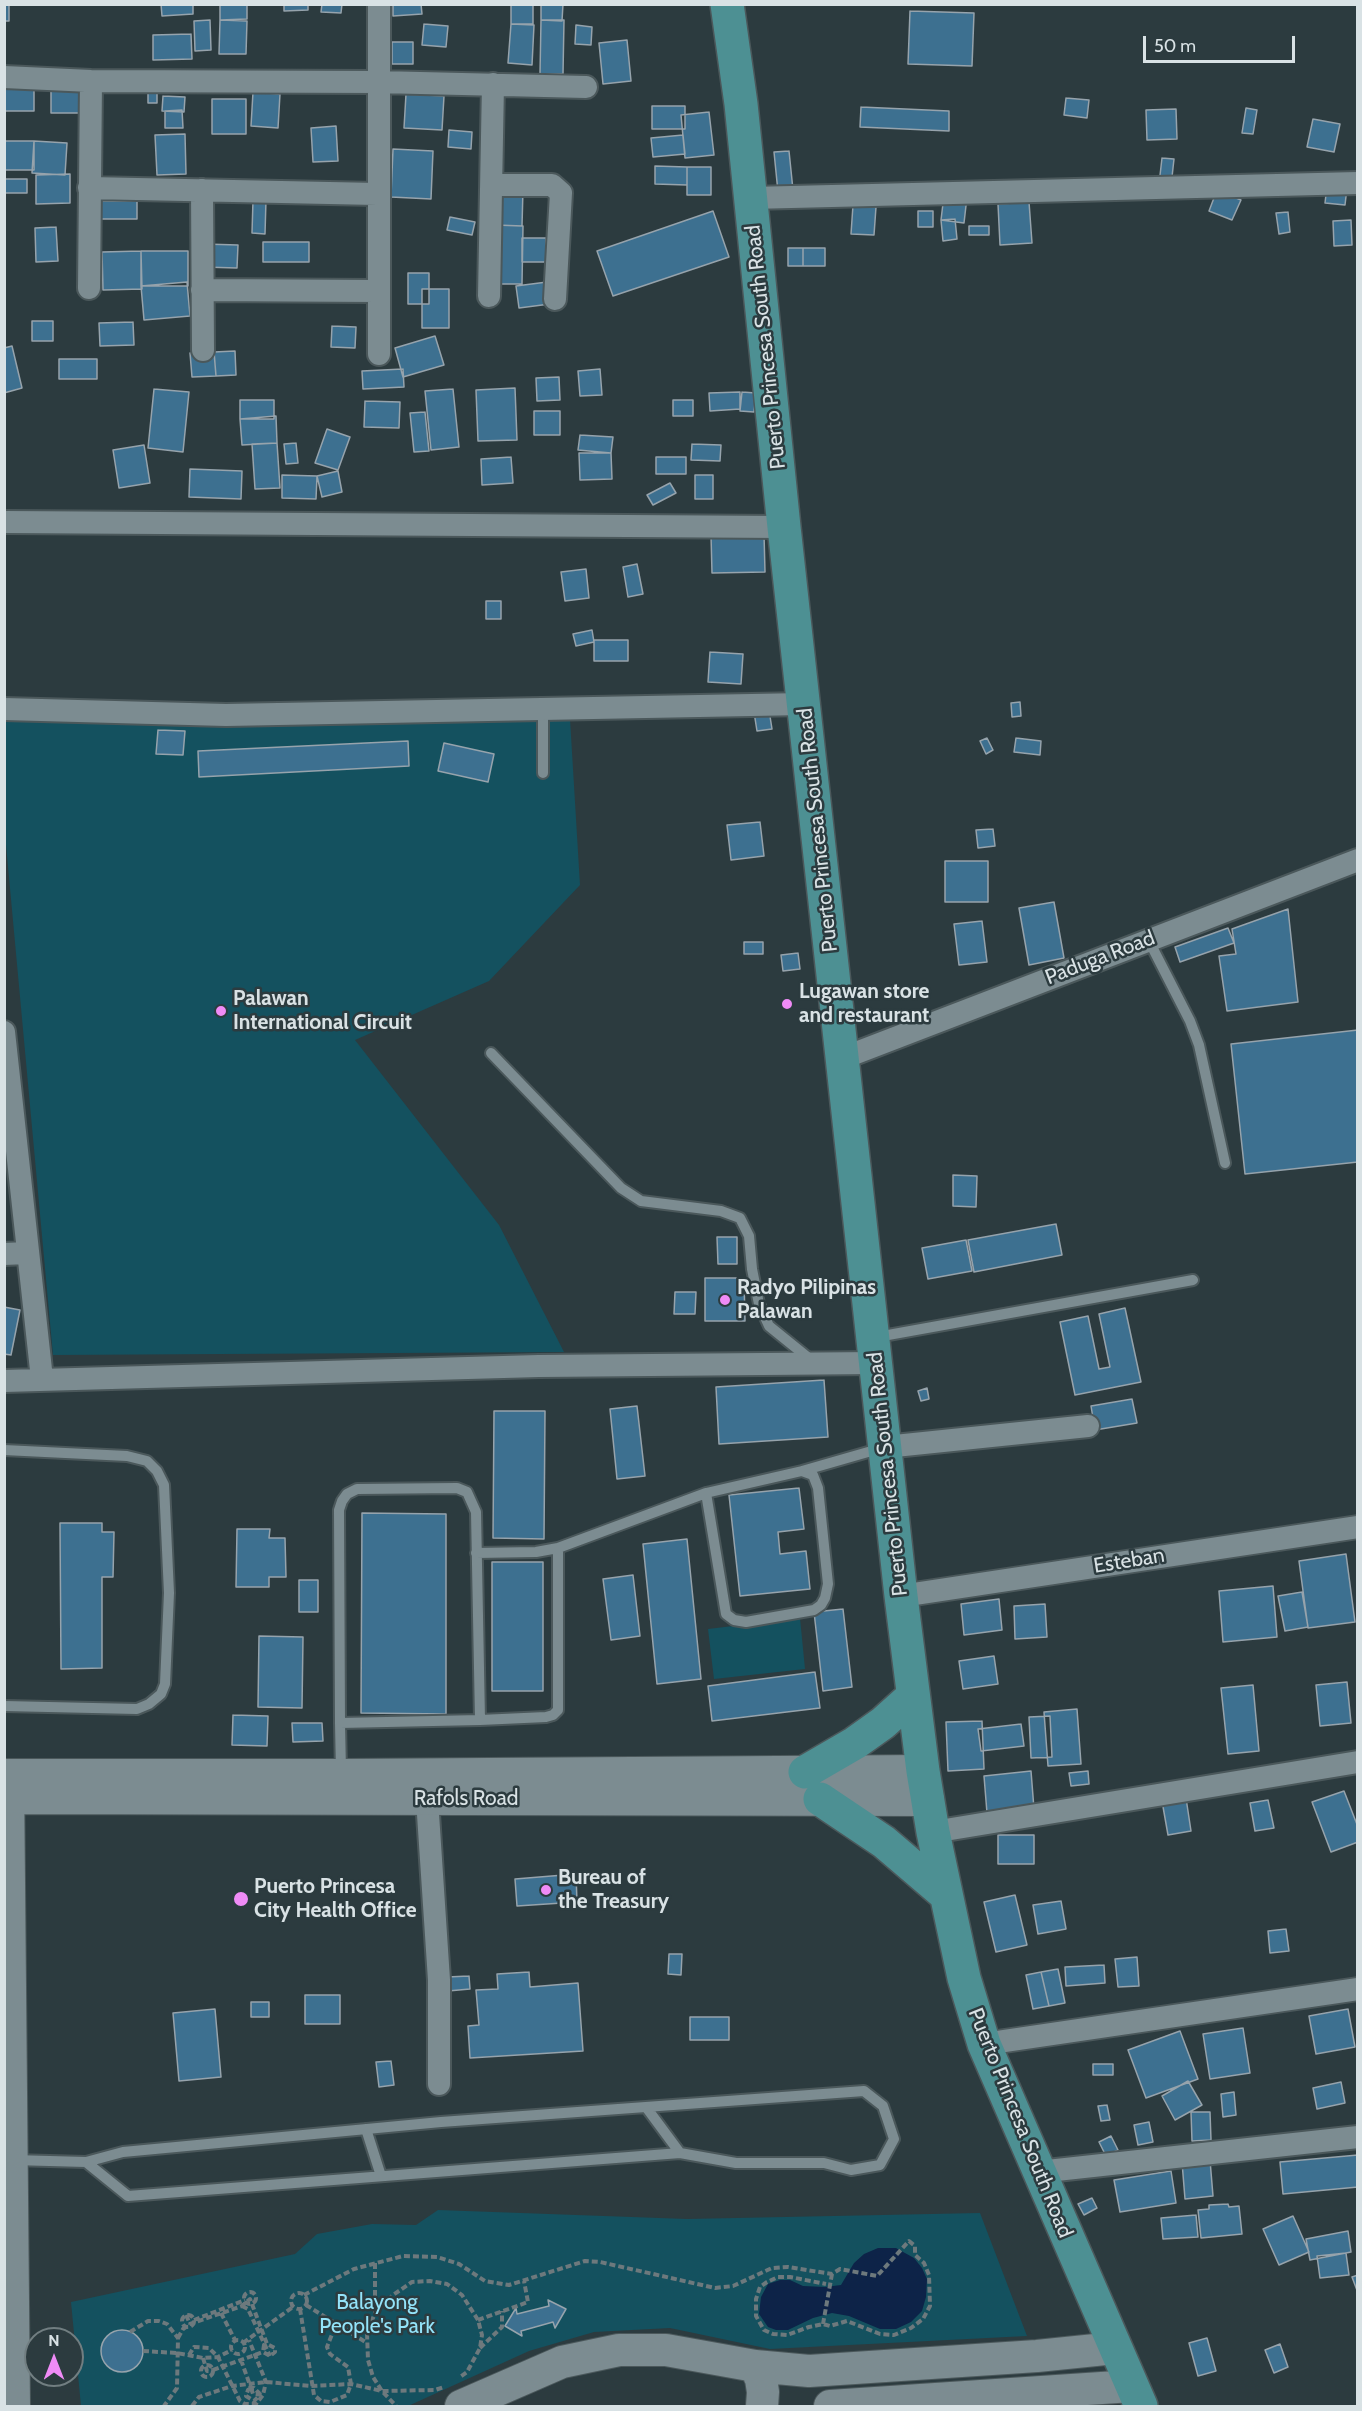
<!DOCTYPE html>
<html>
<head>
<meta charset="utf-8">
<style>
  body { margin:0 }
  #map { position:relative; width:1362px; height:2411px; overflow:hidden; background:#2c3b3f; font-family:Cabin,sans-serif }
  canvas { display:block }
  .frame { position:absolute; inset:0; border:6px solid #d9e2e5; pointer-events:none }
  .north { position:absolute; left:24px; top:2327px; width:60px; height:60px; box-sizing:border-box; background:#2c3b3f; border:2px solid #717e81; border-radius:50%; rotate:0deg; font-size:16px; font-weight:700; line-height:24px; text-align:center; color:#d9e2e5 }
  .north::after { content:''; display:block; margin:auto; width:21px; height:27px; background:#ef8bf6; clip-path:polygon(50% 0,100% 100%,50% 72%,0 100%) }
  .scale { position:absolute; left:1143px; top:36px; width:152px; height:27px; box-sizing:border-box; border:3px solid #d9e2e5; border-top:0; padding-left:8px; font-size:18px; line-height:21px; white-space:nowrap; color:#d9e2e5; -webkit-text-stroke:4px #2c3b3f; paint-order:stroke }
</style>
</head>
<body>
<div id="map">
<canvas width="1362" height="2411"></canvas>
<div class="frame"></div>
<div class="north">N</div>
<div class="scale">50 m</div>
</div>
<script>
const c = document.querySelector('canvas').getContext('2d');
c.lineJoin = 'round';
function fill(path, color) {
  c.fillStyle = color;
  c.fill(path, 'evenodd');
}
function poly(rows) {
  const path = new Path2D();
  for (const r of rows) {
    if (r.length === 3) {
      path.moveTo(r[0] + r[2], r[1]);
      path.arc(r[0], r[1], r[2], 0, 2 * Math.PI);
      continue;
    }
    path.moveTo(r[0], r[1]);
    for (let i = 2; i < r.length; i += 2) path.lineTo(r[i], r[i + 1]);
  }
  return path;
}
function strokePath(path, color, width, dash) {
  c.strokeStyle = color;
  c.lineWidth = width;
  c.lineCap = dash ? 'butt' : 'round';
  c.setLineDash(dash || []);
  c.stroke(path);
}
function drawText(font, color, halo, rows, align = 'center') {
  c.font = font + ' Cabin,sans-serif';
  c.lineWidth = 5;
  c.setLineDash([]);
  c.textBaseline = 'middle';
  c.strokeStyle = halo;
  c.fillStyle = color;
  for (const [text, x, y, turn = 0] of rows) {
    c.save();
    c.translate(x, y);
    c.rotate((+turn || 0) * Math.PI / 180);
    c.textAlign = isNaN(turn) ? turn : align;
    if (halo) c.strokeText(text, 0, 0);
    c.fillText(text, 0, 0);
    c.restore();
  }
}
const green = poly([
  [4,715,570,719,580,885,489,981,355,1040,499,1225,564,1352,53,1355,5,834],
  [800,1618,805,1669,714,1679,708,1629],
  [438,2210,687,2219,980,2213,1027,2336,770,2349,670,2328,594,2332,529,2351,408,2406,81,2406,71,2302,295,2254,317,2234,372,2224,416,2225]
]);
const water = poly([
  [878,2248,896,2248,914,2258,922,2268,927,2279,926,2297,922,2311,911,2322,896,2329,880,2329,849,2316,832,2313,813,2318,788,2330,776,2330,768,2327,759,2314,761,2297,768,2284,780,2280,790,2280,803,2286,825,2287,841,2285,854,2263,864,2254]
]);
const building = poly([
  [4,4,9,4,9,21,4,21,4,4],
  [161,4,193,4,193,14,162,16,161,4],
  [220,4,247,4,247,19,220,20,220,4],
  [284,4,308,4,308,10,284,11,284,4],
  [322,4,342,4,341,13,321,12,322,4],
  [393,4,421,4,422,14,393,16,393,4],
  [511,4,533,4,533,24,511,24,511,4],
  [541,4,563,4,562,21,541,20,541,4],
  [910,11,974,13,972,66,908,64,910,11],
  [210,20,211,50,195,51,194,21,210,20],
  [220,20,247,21,246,54,219,54,220,20],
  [541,20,564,20,563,74,540,74,541,20],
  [424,24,448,26,446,47,422,45,424,24],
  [511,24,534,25,532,65,508,63,511,24],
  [576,25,592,27,591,45,575,44,576,25],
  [191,34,192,59,153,60,153,35,191,34],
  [627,40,631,81,603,84,599,43,627,40],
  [392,42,413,42,413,64,392,64,392,42],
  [148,86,157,86,157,103,148,103,148,86],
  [4,87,34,87,34,111,4,111,4,87],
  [51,88,81,88,81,113,51,113,51,88],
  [253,92,280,94,278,128,251,126,253,92],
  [406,94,444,96,442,130,404,128,406,94],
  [163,96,185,97,184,112,162,111,163,96],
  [1066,98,1089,100,1087,118,1064,115,1066,98],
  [212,99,246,99,246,134,212,134,212,99],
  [652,106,685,106,685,129,652,129,652,106],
  [861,107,949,111,949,131,860,127,861,107],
  [1246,108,1257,110,1253,134,1242,133,1246,108],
  [1176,109,1177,139,1147,140,1146,110,1176,109],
  [182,110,183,128,165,128,165,111,182,110],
  [709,112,714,155,685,158,681,115,709,112],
  [1313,119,1340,124,1334,152,1307,147,1313,119],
  [336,126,338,161,313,162,311,128,336,126],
  [449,130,472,132,471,149,448,147,449,130],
  [185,134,186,174,157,175,155,135,185,134],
  [683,135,685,154,653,157,651,138,683,135],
  [4,141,34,141,34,170,4,170,4,141],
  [34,141,67,143,65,175,32,173,34,141],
  [393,149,433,151,431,199,391,197,393,149],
  [789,151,793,190,778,192,774,152,789,151],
  [1162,158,1174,159,1171,186,1159,184,1162,158],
  [655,166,687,167,687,185,655,184,655,166],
  [687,167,711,167,711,195,687,195,687,167],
  [70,174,70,203,36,204,36,175,70,174],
  [5,179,27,179,27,193,5,193,5,179],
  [1327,186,1347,188,1345,205,1325,203,1327,186],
  [495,189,523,189,522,226,495,225,495,189],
  [1217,190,1241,200,1232,220,1209,211,1217,190],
  [944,195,967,197,964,223,941,220,944,195],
  [253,200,266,200,265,234,252,233,253,200],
  [100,201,137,201,137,219,100,219,100,201],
  [1029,202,1032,243,1000,245,998,204,1029,202],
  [853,205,876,207,874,235,851,234,853,205],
  [713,211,729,257,613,296,597,251,713,211],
  [918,211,933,211,933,227,918,227,918,211],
  [1288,212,1290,232,1279,234,1276,213,1288,212],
  [450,217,475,222,472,235,447,230,450,217],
  [955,219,957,239,943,241,941,220,955,219],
  [1351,220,1352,245,1334,246,1333,221,1351,220],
  [495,225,523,226,522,284,494,284,495,225],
  [969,226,989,226,989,235,969,235,969,226],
  [56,227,58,261,36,262,35,228,56,227],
  [522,238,546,238,546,262,522,262,522,238],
  [263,242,309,242,309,262,263,262,263,242],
  [204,244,238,245,237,268,203,267,204,244],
  [788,248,803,248,803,266,788,266,788,248],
  [803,248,825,248,825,266,803,266,803,248],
  [141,251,188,251,188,286,141,286,141,251],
  [141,251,142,289,103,290,102,252,141,251],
  [408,273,429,273,429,304,408,304,408,273],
  [187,282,190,316,144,320,141,286,187,282],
  [547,282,550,304,519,308,516,286,547,282],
  [422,289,449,289,449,328,422,328,422,289],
  [32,321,53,321,53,341,32,341,32,321],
  [133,322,134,345,100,346,99,323,133,322],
  [332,326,356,327,355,348,331,347,332,326],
  [435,336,444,365,403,377,395,348,435,336],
  [12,346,22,388,4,393,4,348,12,346],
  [214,351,216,376,192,377,190,353,214,351],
  [235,351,236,375,216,376,214,352,235,351],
  [59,359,97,359,97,379,59,379,59,359],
  [403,369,404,387,363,389,362,371,403,369],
  [600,369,602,395,580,396,578,371,600,369],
  [559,377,560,400,537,401,536,378,559,377],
  [515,388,517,440,478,441,476,390,515,388],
  [154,389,189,392,183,452,148,448,154,389],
  [453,389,459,447,431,450,425,391,453,389],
  [740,392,740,409,710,411,709,393,740,392],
  [742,392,756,393,754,412,740,411,742,392],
  [240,400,274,400,274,419,240,419,240,400],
  [673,400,693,400,693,416,673,416,673,400],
  [365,401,400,402,399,428,364,427,365,401],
  [534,411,560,411,560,435,534,435,534,411],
  [425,412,429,451,414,452,410,413,425,412],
  [276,416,277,443,242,445,240,419,276,416],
  [327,429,350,437,338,470,315,463,327,429],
  [580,435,613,437,611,453,578,450,580,435],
  [277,443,280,488,255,489,252,444,277,443],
  [296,443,298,463,286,464,284,444,296,443],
  [692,444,721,445,720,461,691,460,692,444],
  [144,445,150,483,119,488,113,450,144,445],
  [579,453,611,453,612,479,580,480,579,453],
  [511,457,513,483,482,485,481,459,511,457],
  [656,457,686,457,686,474,656,474,656,457],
  [190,469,242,471,241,499,189,497,190,469],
  [338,471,342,492,322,497,317,476,338,471],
  [282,475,317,476,316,499,282,498,282,475],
  [695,475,713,475,713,499,695,499,695,475],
  [670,483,676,493,653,505,647,495,670,483],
  [764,534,765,572,712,573,711,535,764,534],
  [637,564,643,594,628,597,623,567,637,564],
  [586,569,589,598,565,601,561,572,586,569],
  [486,601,501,601,501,619,486,619,486,601],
  [592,630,594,642,576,646,573,634,592,630],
  [594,640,628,640,628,661,594,661,594,640],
  [710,652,743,654,741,684,708,682,710,652],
  [1020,702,1021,716,1012,717,1011,703,1020,702],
  [769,710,772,729,757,731,754,712,769,710],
  [158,730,185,731,183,755,156,754,158,730],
  [987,738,993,750,986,754,980,741,987,738],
  [1016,738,1041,741,1040,755,1014,752,1016,738],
  [408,741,409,766,199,777,198,751,408,741],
  [444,743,494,754,488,782,438,771,444,743],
  [760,822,764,856,731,860,727,825,760,822],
  [993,829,995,846,978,848,976,830,993,829],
  [945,861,988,861,988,902,945,902,945,861],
  [1054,902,1064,958,1029,965,1019,908,1054,902],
  [1288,909,1298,1002,1227,1011,1219,956,1236,954,1232,929,1288,909],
  [982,921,987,962,959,965,954,924,982,921],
  [1228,928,1234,943,1180,962,1175,947,1228,928],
  [744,942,763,942,763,954,744,954,744,942],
  [798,953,800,969,783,971,781,955,798,953],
  [1358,1030,1358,1162,1245,1174,1231,1044,1358,1030],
  [953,1175,977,1176,976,1207,953,1206,953,1175],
  [1056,1224,1062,1255,974,1272,968,1240,1056,1224],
  [717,1237,737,1237,737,1264,718,1264,717,1237],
  [966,1240,972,1271,928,1279,922,1248,966,1240],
  [705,1278,744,1278,745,1321,705,1321,705,1278],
  [675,1292,696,1292,695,1314,674,1314,675,1292],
  [4,1307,20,1310,11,1355,4,1354,4,1307],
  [1125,1308,1141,1382,1075,1395,1060,1322,1088,1316,1099,1369,1110,1367,1099,1314,1125,1308],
  [824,1380,828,1437,719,1444,716,1387,824,1380],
  [927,1388,929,1399,921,1401,918,1391,927,1388],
  [1132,1399,1137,1423,1095,1430,1091,1406,1132,1399],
  [637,1406,645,1476,617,1479,610,1409,637,1406],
  [494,1411,545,1411,544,1539,493,1538,494,1411],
  [799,1488,804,1529,778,1532,780,1554,806,1551,810,1589,740,1596,729,1495,799,1488],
  [362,1513,446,1514,446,1714,361,1713,362,1513],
  [60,1523,102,1523,102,1532,114,1532,113,1577,102,1577,102,1668,61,1669,60,1523],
  [237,1529,270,1529,269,1538,285,1538,286,1577,269,1577,269,1587,236,1587,237,1529],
  [687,1539,701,1679,657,1684,643,1544,687,1539],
  [1346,1554,1355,1622,1308,1628,1299,1561,1346,1554],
  [492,1562,543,1562,543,1691,492,1691,492,1562],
  [633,1575,640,1636,611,1640,603,1579,633,1575],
  [299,1580,318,1580,318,1612,299,1612,299,1580],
  [1273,1586,1277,1637,1223,1642,1219,1591,1273,1586],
  [1302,1592,1308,1627,1285,1631,1278,1596,1302,1592],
  [999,1599,1002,1630,964,1635,961,1604,999,1599],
  [1045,1604,1047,1637,1015,1639,1014,1606,1045,1604],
  [843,1609,852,1687,823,1691,814,1612,843,1609],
  [259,1636,303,1637,302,1708,258,1707,259,1636],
  [994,1656,998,1684,963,1689,959,1661,994,1656],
  [815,1672,820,1708,712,1721,708,1686,815,1672],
  [1347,1682,1351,1723,1320,1726,1316,1685,1347,1682],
  [1253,1685,1259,1751,1228,1754,1221,1688,1253,1685],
  [1077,1709,1081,1764,1048,1766,1044,1712,1077,1709],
  [233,1715,268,1716,267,1746,232,1745,233,1715],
  [1050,1716,1052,1757,1031,1758,1029,1717,1050,1716],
  [982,1721,984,1769,948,1771,946,1722,982,1721],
  [292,1723,322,1723,323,1741,293,1742,292,1723],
  [1021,1724,1024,1746,981,1751,978,1729,1021,1724],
  [1031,1771,1034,1809,987,1813,984,1776,1031,1771],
  [1088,1771,1089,1784,1071,1786,1069,1773,1088,1771],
  [1344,1791,1358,1827,1358,1842,1331,1852,1312,1802,1344,1791],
  [1186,1798,1191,1831,1168,1835,1162,1801,1186,1798],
  [1268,1800,1274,1828,1255,1831,1250,1803,1268,1800],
  [998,1835,1034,1835,1034,1864,998,1864,998,1835],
  [576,1874,577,1902,517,1906,515,1879,576,1874],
  [1015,1895,1027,1945,996,1952,984,1902,1015,1895],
  [1061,1901,1066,1929,1038,1934,1033,1905,1061,1901],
  [1286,1929,1289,1951,1270,1953,1268,1931,1286,1929],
  [669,1954,682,1954,681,1975,668,1974,669,1954],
  [1137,1957,1139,1986,1118,1987,1115,1959,1137,1957],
  [1104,1965,1105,1983,1066,1986,1065,1967,1104,1965],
  [1058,1969,1065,2003,1049,2006,1041,1972,1058,1969],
  [529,1972,530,1987,578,1983,583,2051,470,2058,468,2026,479,2025,476,1990,498,1989,497,1974,529,1972],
  [1041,1972,1049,2006,1033,2009,1026,1975,1041,1972],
  [469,1976,470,1989,448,1991,447,1977,469,1976],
  [305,1995,340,1995,340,2024,305,2024,305,1995],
  [251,2002,269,2002,269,2017,251,2017,251,2002],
  [215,2009,221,2077,179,2081,173,2013,215,2009],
  [1348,2009,1355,2047,1316,2054,1309,2016,1348,2009],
  [690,2017,729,2017,729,2040,690,2040,690,2017],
  [1243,2028,1250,2073,1210,2079,1203,2034,1243,2028],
  [1180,2031,1198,2079,1146,2098,1128,2050,1180,2031],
  [391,2061,394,2085,379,2087,376,2062,391,2061],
  [1093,2064,1113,2064,1113,2075,1093,2075,1093,2064],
  [1188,2081,1202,2105,1175,2120,1162,2096,1188,2081],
  [1341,2082,1345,2103,1317,2109,1313,2088,1341,2082],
  [1234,2092,1236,2115,1223,2117,1221,2094,1234,2092],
  [1107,2105,1110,2120,1101,2121,1098,2106,1107,2105],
  [1191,2112,1210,2112,1211,2140,1192,2141,1191,2112],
  [1149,2122,1153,2142,1138,2145,1134,2125,1149,2122],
  [1111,2136,1118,2150,1106,2156,1099,2142,1111,2136],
  [1358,2155,1358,2187,1283,2194,1280,2162,1358,2155],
  [1210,2160,1213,2196,1185,2199,1182,2162,1210,2160],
  [1171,2171,1176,2203,1120,2212,1114,2180,1171,2171],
  [1092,2198,1097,2208,1084,2215,1078,2204,1092,2198],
  [1228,2204,1229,2207,1239,2206,1242,2234,1201,2238,1198,2210,1209,2209,1209,2205,1228,2204],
  [1196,2215,1198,2237,1163,2239,1161,2218,1196,2215],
  [1293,2216,1309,2252,1279,2265,1263,2229,1293,2216],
  [1348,2231,1351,2252,1310,2260,1306,2239,1348,2231],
  [1346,2253,1349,2275,1320,2278,1317,2256,1346,2253],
  [1358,2275,1358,2293,1352,2277,1358,2275],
  [548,2300,566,2309,555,2328,553,2322,521,2331,522,2336,505,2326,516,2308,517,2314,549,2306,548,2300],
  [122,2351,21],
  [1207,2338,1216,2371,1198,2376,1189,2343,1207,2338],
  [1280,2344,1288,2367,1274,2373,1265,2350,1280,2344]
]);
const path = poly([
  [375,2263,375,2313,367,2333,368,2360,373,2377,382,2391,396,2406],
  [299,2301,8],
  [304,2295,354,2269,403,2256,437,2257,459,2264,485,2281,509,2285,585,2261,600,2262,715,2288,733,2286,772,2268,788,2267,832,2274,840,2269,877,2276,909,2241,915,2246,915,2255,924,2263,929,2275,930,2306,923,2319,911,2328,894,2335,880,2334,847,2321,830,2326,823,2324,809,2327,787,2335,773,2334,764,2330,756,2316,756,2299,760,2287,767,2282,778,2277,790,2277,826,2284],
  [306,2305,367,2343],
  [242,2306,248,2309,270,2356],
  [300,2309,314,2395,321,2401,330,2402,347,2395,351,2384,348,2367,330,2354,327,2347,336,2324],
  [221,2313,235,2340],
  [375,2313,393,2295,412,2282,430,2281,447,2284,462,2295,478,2320,482,2335,480,2348,467,2372,460,2377],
  [186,2315,190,2324],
  [194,2320,245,2300],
  [478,2320,528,2302,524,2281],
  [823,2324,832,2274],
  [130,2332,148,2321,159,2321,167,2324,178,2338,177,2388,164,2406],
  [178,2338,183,2329,190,2324,242,2306,250,2299,252,2304],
  [238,2347,7],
  [243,2343,293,2307],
  [480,2348,502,2327,502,2311],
  [143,2351,177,2353,203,2358,218,2357,232,2350],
  [189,2355,194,2347,209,2348,218,2357,240,2401,245,2404,256,2404,263,2395,266,2382,249,2340],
  [203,2358,207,2371,213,2370],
  [251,2388,253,2394,263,2395],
  [192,2406,199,2397,232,2386,266,2382,311,2386,351,2384,382,2391,435,2390,444,2387]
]);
const lane = poly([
  [543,708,543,773],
  [1148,939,1190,1021,1199,1045,1225,1163],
  [491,1053,621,1188,641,1201,721,1211,740,1218,749,1236,752,1269,759,1304,769,1326,811,1360],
  [877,1337,1193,1280],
  [4,1450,127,1456,147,1461,157,1471,164,1485,169,1593,165,1684,161,1694,149,1704,137,1709,4,1706],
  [802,1471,882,1448],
  [476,1553,536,1552,558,1548,706,1493,802,1471,813,1475,818,1488,828,1584,825,1598,821,1605,814,1610,746,1622,734,1620,726,1614,706,1493],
  [480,1720,546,1717,553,1715,558,1710,558,1548],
  [340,1723,480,1720,476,1512,467,1492,457,1488,357,1489,347,1494,342,1501,339,1510,340,1723,341,1772],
  [646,2107,680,2153],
  [366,2129,381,2176],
  [13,2160,86,2162,123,2152,441,2122,864,2091,883,2106,894,2139,880,2165,851,2170,824,2163,736,2163,680,2153,128,2196,86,2162]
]);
const street = poly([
  [4,77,91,81,379,82,586,87],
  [492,185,552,185,561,193,555,299],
  [89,188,377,194],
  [202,190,203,350],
  [751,198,1358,183],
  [89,288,91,81],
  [202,290,377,291],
  [489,296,493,84],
  [379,354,379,4],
  [4,522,784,527],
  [4,709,226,715,804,704],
  [4,1032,42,1379],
  [843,1058,1358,860],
  [4,1254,27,1253],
  [4,1381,539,1366,876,1363],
  [885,1447,1088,1426],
  [901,1596,1358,1527],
  [426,1784,439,1980,439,2084],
  [933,1832,1358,1762],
  [984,2044,1358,1989],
  [1038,2172,1358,2137]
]);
const secondary = poly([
  [4,1775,341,1775,923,1771],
  [8,1777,14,2406],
  [4,1798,928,1800],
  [755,2366,761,2379,763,2392,762,2406],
  [461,2406,562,2362,619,2350,666,2350,755,2366,809,2371,1037,2356,1115,2348],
  [830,2406,1132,2386]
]);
const primary = poly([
  [727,4,741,104,784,527,901,1596,923,1771,933,1832,964,1978,984,2044,1141,2406],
  [805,1772,855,1743,883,1723,913,1696],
  [820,1799,884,1842,946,1895]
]);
const pathBridge = poly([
  [250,2298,6],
  [252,2304,267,2344,275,2348,275,2352,270,2356,263,2352,264,2345,267,2344],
  [188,2321,6],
  [241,2360,251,2388,254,2388,259,2393,259,2396,254,2401,246,2396,248,2390,251,2388],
  [207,2371,6],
  [213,2370,263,2352]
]);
const markers = [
  [787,1004,6,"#ef8bf6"],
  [221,1011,6,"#ef8bf6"],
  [725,1300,6,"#ef8bf6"],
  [546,1890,6,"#ef8bf6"],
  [241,1899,8,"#ef8bf6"]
];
const streetNames = [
  ["Puerto Princesa South Road",766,347,-96],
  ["Puerto Princesa South Road",818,830,-96],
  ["Paduga Road",1100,958,-21],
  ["Puerto Princesa South Road",888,1474,-96],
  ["Esteban",1129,1561,-9],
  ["Rafols Road",466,1799],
  ["Puerto Princesa South Road",1020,2123,68]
];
const poiNames = [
  ["Lugawan store",799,992],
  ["and restaurant",799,1016],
  ["Palawan",233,999],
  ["International Circuit",233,1023],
  ["Radyo Pilipinas",737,1288],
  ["Palawan",737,1312],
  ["Bureau of",558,1878],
  ["the Treasury",558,1902],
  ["Puerto Princesa",254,1887],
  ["City Health Office",254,1911]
];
const parkNames = [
  ["Balayong",377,2303],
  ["People's Park",377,2327]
];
fill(green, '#14515f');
fill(water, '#0d2348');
fill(building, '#3d7090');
strokePath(building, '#96a3ac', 1.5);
strokePath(lane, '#4b585b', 14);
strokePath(street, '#4b585b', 26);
strokePath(secondary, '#4b585b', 34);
strokePath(primary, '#4b585b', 36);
strokePath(path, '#6d797d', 4, [6, 3]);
strokePath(lane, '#7c8c91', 10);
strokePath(street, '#7c8c91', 22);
strokePath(secondary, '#7c8c91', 32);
strokePath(primary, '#4d9093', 33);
strokePath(pathBridge, '#6d797d', 4, [6, 3]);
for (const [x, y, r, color] of markers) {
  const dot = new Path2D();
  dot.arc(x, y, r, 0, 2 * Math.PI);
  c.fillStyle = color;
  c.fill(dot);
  strokePath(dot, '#2c3b3f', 2);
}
drawText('21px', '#d9e2e5', '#2c3b3f', streetNames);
drawText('bold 21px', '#d9e2e5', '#2c3b3f', poiNames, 'left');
drawText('21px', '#93e3f9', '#2c3b3f', parkNames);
</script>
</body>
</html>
